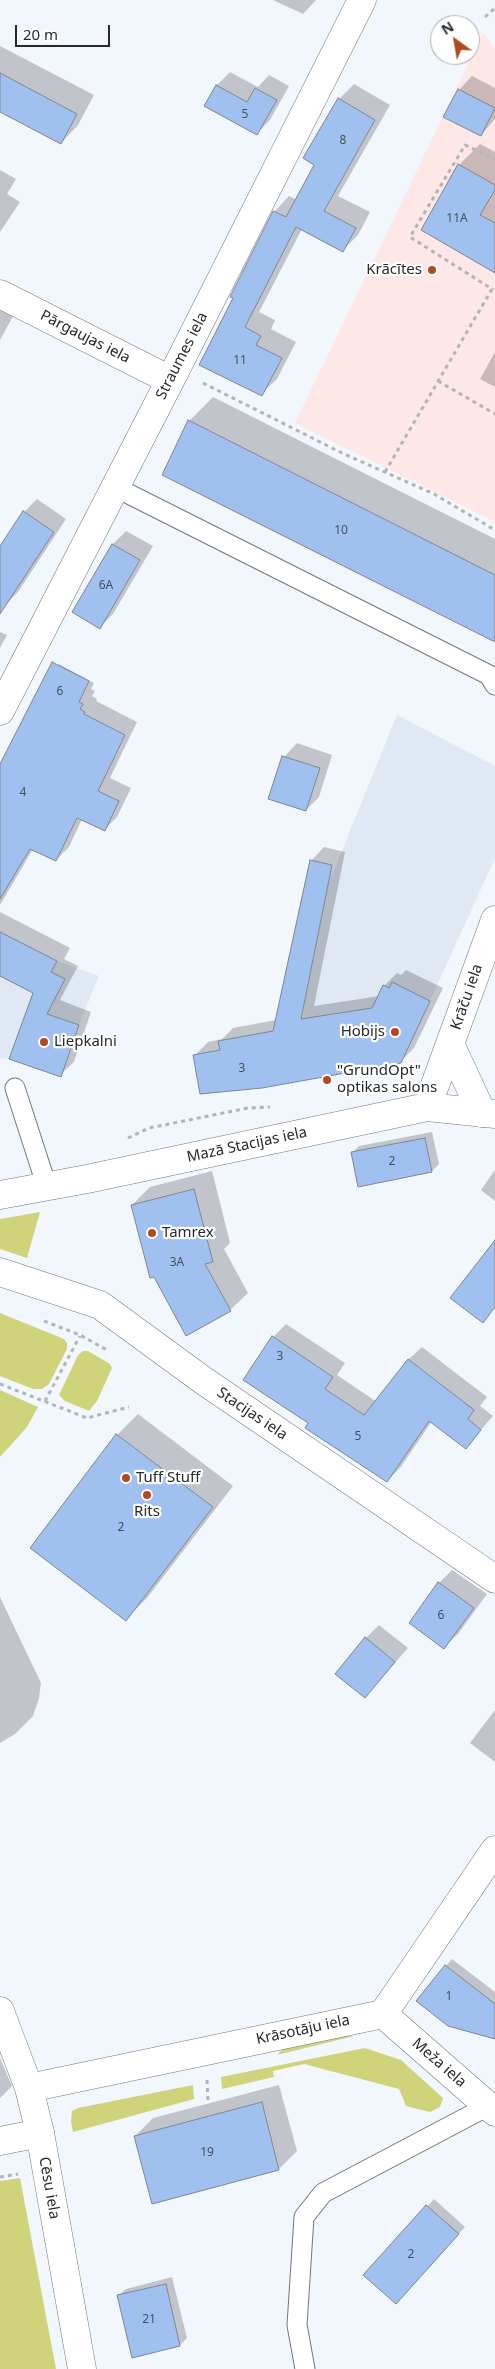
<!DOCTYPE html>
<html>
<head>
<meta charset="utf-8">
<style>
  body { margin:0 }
  #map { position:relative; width:495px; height:2369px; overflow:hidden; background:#f2f7fe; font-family:"Noto Sans",sans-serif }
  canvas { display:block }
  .north { position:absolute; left:430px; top:15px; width:50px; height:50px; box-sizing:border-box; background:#fff; border:1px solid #a9aaab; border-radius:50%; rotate:328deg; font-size:14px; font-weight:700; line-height:20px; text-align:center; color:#272a2d }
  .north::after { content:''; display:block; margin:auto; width:18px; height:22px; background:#b04a21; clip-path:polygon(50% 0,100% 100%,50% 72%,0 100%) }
  .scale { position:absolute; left:15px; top:25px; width:95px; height:22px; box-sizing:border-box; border:2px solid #272a2d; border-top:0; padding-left:6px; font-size:15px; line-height:18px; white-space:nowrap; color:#272a2d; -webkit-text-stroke:4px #fff; paint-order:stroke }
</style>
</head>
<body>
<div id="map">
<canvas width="495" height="2369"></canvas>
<div class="north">N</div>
<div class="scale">20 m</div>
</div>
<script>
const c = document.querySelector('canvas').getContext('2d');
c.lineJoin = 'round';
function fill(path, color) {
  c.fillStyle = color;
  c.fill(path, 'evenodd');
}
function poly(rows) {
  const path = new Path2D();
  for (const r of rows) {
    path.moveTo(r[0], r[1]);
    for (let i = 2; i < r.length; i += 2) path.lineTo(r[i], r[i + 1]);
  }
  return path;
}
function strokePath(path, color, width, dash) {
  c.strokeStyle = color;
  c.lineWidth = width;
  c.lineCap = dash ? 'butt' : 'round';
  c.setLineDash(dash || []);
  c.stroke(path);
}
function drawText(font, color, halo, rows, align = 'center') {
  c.font = font + ' "Noto Sans",sans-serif';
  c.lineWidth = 4.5;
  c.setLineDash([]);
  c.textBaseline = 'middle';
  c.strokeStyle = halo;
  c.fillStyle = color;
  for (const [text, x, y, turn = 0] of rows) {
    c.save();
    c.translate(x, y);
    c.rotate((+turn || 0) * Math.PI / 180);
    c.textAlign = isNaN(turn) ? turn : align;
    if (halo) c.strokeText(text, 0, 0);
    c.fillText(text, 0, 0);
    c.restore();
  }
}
const built = poly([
  [397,715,495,766,495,858,430,1001,392,983,389,988,383,986,375,1001,381,1004,349,1025,347,1012,329,1014,302,1033,304,1005,328,885],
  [0,932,57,961,99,976,79,1025,28,1007,9,1059,0,1058]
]);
const education = poly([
  [483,33,495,49,495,522,295,423]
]);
const green = poly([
  [40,1212,27,1258,0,1249,0,1219],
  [0,1313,64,1339,67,1343,67,1349,49,1384,42,1389,33,1389,0,1376],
  [83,1351,88,1351,110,1364,112,1368,97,1401,89,1411,65,1401,59,1395,78,1355],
  [0,1390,38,1407,27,1427,0,1457],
  [340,2036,354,2036,277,2055,290,2042],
  [365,2048,401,2060,443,2098,440,2107,430,2112,406,2106,399,2089,304,2064,273,2071,274,2077,222,2089,221,2077],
  [193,2085,194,2099,73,2132,71,2121,72,2111,78,2108],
  [20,2178,56,2369,0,2369,0,2181]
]);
const shadow = poly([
  [273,0,316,0,303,14],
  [0,46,94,95,78,125,61,143,0,110],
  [230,72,258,87,269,75,289,86,270,120,257,133,206,105,217,85],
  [472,76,495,88,495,119,481,135,459,90],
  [354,84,390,105,338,196,370,212,358,235,343,250,302,229,259,312,275,320,271,329,296,342,277,379,261,394,235,298,232,296,274,212,289,196,297,200,315,164,339,99],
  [480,144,495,152,495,271,422,230,459,165],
  [0,170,16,179,7,194,20,202,0,232],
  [0,300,17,309,0,340],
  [495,352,495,387,480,379],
  [213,397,495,539,495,641,189,421],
  [37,499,66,519,18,592,4,606,0,603,0,548,24,512],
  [126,531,153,546,113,614,100,627,113,544],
  [0,632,7,635,0,648],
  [59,664,94,683,91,689,95,691,92,696,97,699,96,701,137,722,110,778,131,788,117,817,104,830,82,819,69,847,56,860,33,849,0,905,0,766,46,677],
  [297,743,332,755,319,797,306,810,284,757],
  [324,847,345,852,314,1006,379,996,384,986,397,973,401,975,406,970,443,988,414,1048,400,1062,195,1055,208,1042,222,1039,233,1028,276,1020,311,861],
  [0,912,70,948,64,959,78,966,60,1000,91,1012,74,1062,60,1075,34,992,0,960],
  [432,1132,439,1164,432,1171,352,1153,359,1146],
  [495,1170,495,1201,481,1190],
  [212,1171,230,1243,224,1249,248,1293,230,1310,132,1205,150,1187],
  [286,1324,345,1363,337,1375,377,1402,408,1360,422,1347,487,1397,480,1406,493,1416,466,1447,432,1421,400,1468,387,1481,310,1423,273,1337],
  [138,1414,233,1486,147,1598,126,1619,117,1435],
  [452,1570,487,1594,458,1634,444,1647,439,1583],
  [0,1597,41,1683,39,1698,33,1716,15,1734,0,1743],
  [379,1625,408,1648,365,1697,366,1638],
  [495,1710,495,1762,470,1743],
  [452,1959,495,1992,495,2038,446,1966],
  [0,2058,12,2086,0,2098],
  [279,2085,297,2151,279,2169,135,2136,153,2118],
  [434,2199,465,2227,403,2296,365,2275],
  [172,2277,187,2338,180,2345,133,2356,119,2295,126,2289]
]);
const building = poly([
  [0,73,77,114,61,144,0,112,0,73],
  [216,85,247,102,255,88,277,100,257,135,204,106,216,85],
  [458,89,495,108,481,136,443,117,458,89],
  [338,98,375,120,324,211,356,228,343,252,296,227,245,327,261,336,256,345,282,358,262,396,199,365,233,298,230,297,273,211,286,217,314,165,303,158,338,98],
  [458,164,495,185,495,190,480,215,495,223,495,273,421,230,458,164],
  [188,420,495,575,495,642,162,475,188,420],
  [23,511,54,532,0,614,0,546,23,511],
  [112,544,140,560,100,629,72,612,112,544],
  [52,662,89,681,79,702,83,704,80,709,85,712,84,714,125,735,98,791,119,801,105,831,77,818,56,861,30,849,0,899,0,764,52,662],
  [282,756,320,768,306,811,268,799,282,756],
  [310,860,332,865,301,1019,372,1008,383,985,389,988,392,982,430,1001,401,1063,262,1088,200,1094,193,1055,220,1050,218,1041,273,1031,310,860],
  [0,932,57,961,51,972,65,979,47,1014,79,1025,61,1077,9,1059,33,993,0,976,0,932],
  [425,1138,432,1172,358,1187,351,1152,425,1138],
  [194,1189,213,1262,205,1264,231,1311,186,1336,154,1277,150,1278,131,1205,194,1189],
  [495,1240,495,1307,483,1323,450,1298,495,1240],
  [272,1336,333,1377,325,1389,364,1415,408,1359,474,1410,468,1419,481,1430,466,1449,429,1421,387,1482,305,1428,308,1423,243,1380,272,1336],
  [116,1434,213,1507,126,1621,30,1548,116,1434],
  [438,1582,474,1608,444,1649,409,1623,438,1582],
  [365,1637,395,1662,365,1698,335,1674,365,1637],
  [445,1965,495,2004,495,2039,448,2026,416,2001,445,1965],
  [262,2102,279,2170,152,2204,134,2136,262,2102],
  [426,2205,459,2234,396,2304,363,2275,426,2205],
  [166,2284,180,2346,132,2358,117,2295,166,2284]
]);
const path = poly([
  [485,17,495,8],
  [438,381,495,414],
  [203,383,342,453,434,494,495,530],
  [385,472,492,289,410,237,465,145,495,159],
  [128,1138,149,1128,248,1108,270,1107],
  [44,1321,80,1335,107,1350],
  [0,1384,87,1418,129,1407],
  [45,1401,80,1336],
  [207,2080,208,2102],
  [0,2177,18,2174]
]);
const service = poly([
  [115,487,489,675,495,685],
  [15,1088,47,1187],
  [305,2369,297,2325,304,2217,323,2193,488,2106]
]);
const minor = poly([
  [0,294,170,380],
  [0,711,176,369,362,0],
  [451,1046,482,1113],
  [427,1107,495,920],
  [383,2014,495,1850],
  [0,2141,40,2133]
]);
const tertiary = poly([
  [0,2011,29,2088,40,2133,82,2369],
  [29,2088,383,2014,495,2112]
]);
const secondary = poly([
  [0,1195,87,1179,427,1107,495,1114],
  [0,1272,100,1305,204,1381,495,1579]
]);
const markers = [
  [432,270,5,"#b04a21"],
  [395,1032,5,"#b04a21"],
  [44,1042,5,"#b04a21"],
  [327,1080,5,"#b04a21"],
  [152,1233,5,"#b04a21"],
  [126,1478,5,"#b04a21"],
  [147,1495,5,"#b04a21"]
];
const numberNames = [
  ["5",245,115],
  ["8",343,141],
  ["11A",457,219],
  ["11",240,361],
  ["10",341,531],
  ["6A",106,586],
  ["6",60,692],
  ["4",23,793],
  ["3",242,1069],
  ["2",392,1162],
  ["3A",177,1263],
  ["3",280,1357],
  ["5",358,1437],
  ["2",121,1528],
  ["6",441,1616],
  ["1",449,1997],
  ["19",207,2153],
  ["2",411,2255],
  ["21",149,2320]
];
const poiNames = [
  ["Krācītes",422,270,"right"],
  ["Hobijs",385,1032,"right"],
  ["Liepkalni",54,1042],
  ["\"GrundOpt\"",337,1071],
  ["optikas salons",337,1088],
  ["Tamrex",162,1233],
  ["Tuff Stuff",136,1478],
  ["Rits",147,1512,"center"]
];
const streetNames = [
  ["Pārgaujas iela",85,337,27],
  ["Straumes iela",182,356,-63],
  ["Krāču iela",467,997,-71],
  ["Mazā Stacijas iela",247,1145,-12],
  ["Stacijas iela",252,1414,34],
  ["Krāsotāju iela",303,2030,-12],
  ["Meža iela",439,2063,41],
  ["Cēsu iela",49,2188,80]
];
fill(built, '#e0e8f4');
fill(education, '#fde7e7');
fill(green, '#cfd47a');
fill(shadow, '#0003');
fill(building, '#a0c1f0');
strokePath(building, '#80858d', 1);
strokePath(service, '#72787f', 21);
strokePath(minor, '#72787f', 29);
strokePath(tertiary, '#72787f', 29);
strokePath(secondary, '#72787f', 29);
strokePath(path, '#b1b5bb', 3, [4, 4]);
strokePath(service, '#fff', 19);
strokePath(minor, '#fff', 28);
strokePath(tertiary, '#fff', 28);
strokePath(secondary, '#fff', 28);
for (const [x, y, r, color] of markers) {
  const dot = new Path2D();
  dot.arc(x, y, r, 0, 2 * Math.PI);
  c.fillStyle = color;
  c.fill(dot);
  strokePath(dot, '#fff', 2);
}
drawText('12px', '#45505e', null, numberNames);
drawText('15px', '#272a2d', '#fff', poiNames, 'left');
drawText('15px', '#272a2d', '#fff', streetNames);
</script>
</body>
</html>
